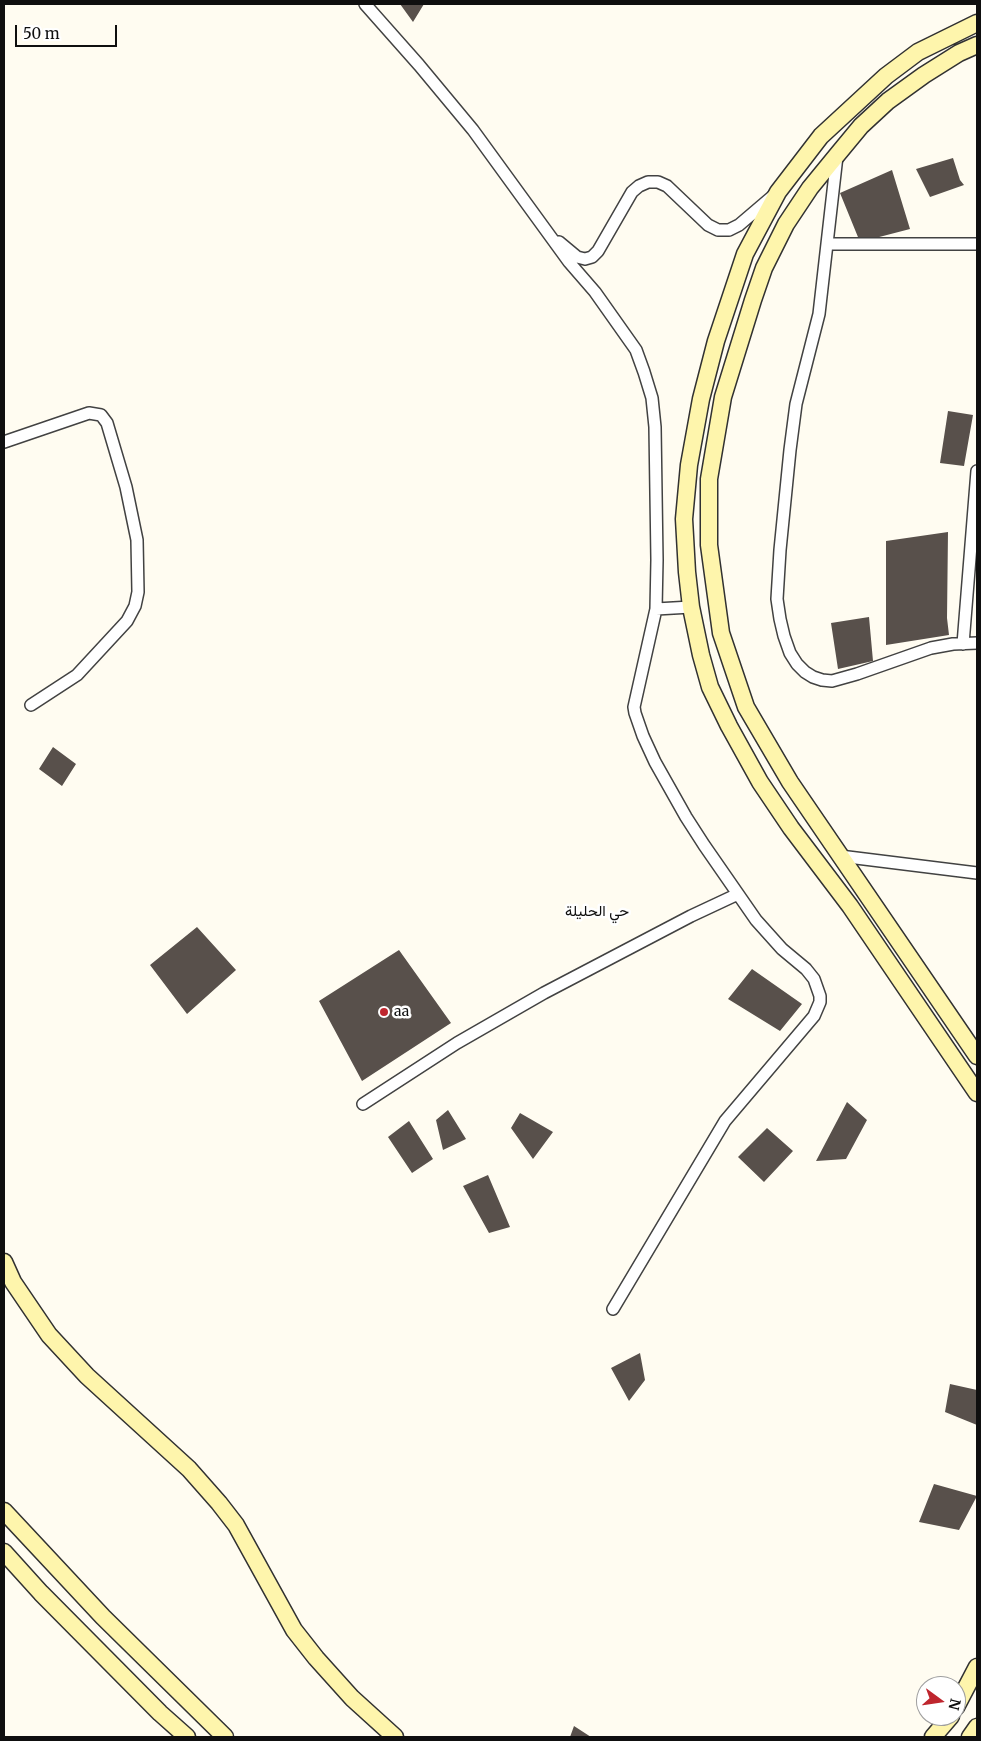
<!DOCTYPE html>
<html>
<head>
<meta charset="utf-8">
<style>
  body { margin:0 }
  #map { position:relative; width:981px; height:1741px; overflow:hidden; background:#fffcf1; font-family:Merriweather,serif }
  canvas { display:block }
  .frame { position:absolute; inset:0; border:5px solid #0f0f0f; pointer-events:none }
  .north { position:absolute; left:916px; top:1676px; width:50px; height:50px; box-sizing:border-box; background:#fff; border:1px solid #9f9f9f; border-radius:50%; rotate:104deg; font-size:14px; font-weight:700; line-height:20px; text-align:center; color:#0f0f0f }
  .north::after { content:''; display:block; margin:auto; width:18px; height:22px; background:#bf262e; clip-path:polygon(50% 0,100% 100%,50% 72%,0 100%) }
  .scale { position:absolute; left:15px; top:25px; width:102px; height:22px; box-sizing:border-box; border:2px solid #0f0f0f; border-top:0; padding-left:6px; font-size:15px; line-height:18px; white-space:nowrap; color:#0f0f0f; -webkit-text-stroke:4px #fff; paint-order:stroke }
</style>
</head>
<body>
<div id="map">
<canvas width="981" height="1741"></canvas>
<div class="frame"></div>
<div class="north">N</div>
<div class="scale">50 m</div>
</div>
<script>
const c = document.querySelector('canvas').getContext('2d');
c.lineJoin = 'round';
function fill(path, color) {
  c.fillStyle = color;
  c.fill(path, 'evenodd');
}
function poly(rows) {
  const path = new Path2D();
  for (const r of rows) {
    path.moveTo(r[0], r[1]);
    for (let i = 2; i < r.length; i += 2) path.lineTo(r[i], r[i + 1]);
  }
  return path;
}
function strokePath(path, color, width, dash) {
  c.strokeStyle = color;
  c.lineWidth = width;
  c.lineCap = dash ? 'butt' : 'round';
  c.setLineDash(dash || []);
  c.stroke(path);
}
function drawText(font, color, halo, rows, align = 'center') {
  c.font = font + ' Merriweather,Vazirmatn,serif';
  c.lineWidth = 5;
  c.setLineDash([]);
  c.textBaseline = 'middle';
  c.strokeStyle = halo;
  c.fillStyle = color;
  for (const [text, x, y, turn = 0] of rows) {
    c.save();
    c.translate(x, y);
    c.rotate((+turn || 0) * Math.PI / 180);
    c.textAlign = isNaN(turn) ? turn : align;
    if (halo) c.strokeText(text, 0, 0);
    c.fillText(text, 0, 0);
    c.restore();
  }
}
const building = poly([
  [400,4,424,4,413,22],
  [953,158,960,180,964,185,930,197,916,169],
  [892,170,910,229,860,242,840,193],
  [948,411,973,415,964,466,940,463],
  [948,532,947,618,949,635,886,645,886,541],
  [869,617,873,661,838,669,831,623],
  [53,747,76,764,62,786,39,769],
  [197,927,236,970,187,1014,150,965],
  [399,950,451,1023,362,1081,319,1001],
  [752,969,802,1004,780,1031,728,999],
  [847,1102,867,1120,846,1159,816,1161],
  [448,1110,466,1139,443,1150,436,1120],
  [520,1113,553,1132,533,1159,511,1128],
  [409,1121,433,1159,412,1173,388,1137],
  [767,1128,793,1151,764,1182,738,1157],
  [488,1175,510,1227,489,1233,463,1186],
  [640,1353,645,1380,629,1401,611,1368],
  [950,1384,977,1390,977,1425,945,1412],
  [934,1484,977,1496,959,1530,919,1522],
  [574,1726,591,1737,570,1737]
]);
const street = poly([
  [365,4,419,65,473,130,569,262,595,292,636,350,644,372,652,398,655,427,657,560,656,609,634,707,635,713,643,736,655,762,686,817,704,845,756,920,782,949,806,969,814,979,820,996,820,1002,814,1016,725,1121,613,1309],
  [837,156,819,314,796,404,790,450,780,550,777,599,780,619,784,636,790,653,797,664,805,672,813,677,822,680,832,681,857,674,931,648,953,644,977,643],
  [559,242,577,257,585,259,592,257,598,251,632,192,639,186,648,182,658,182,667,186,708,225,718,230,729,230,739,225,773,196],
  [827,244,977,244],
  [4,442,89,413,101,415,107,423,126,487,137,540,138,592,135,606,127,621,77,675,31,705],
  [656,609,691,607],
  [963,644,977,471],
  [840,856,977,873],
  [363,1104,457,1043,544,993,691,916,738,894]
]);
const secondary = poly([
  [977,23,918,52,886,76,821,136,778,192,745,254,716,341,701,399,689,465,684,519,687,572,691,607,701,655,710,687,729,726,760,782,791,828,850,906,977,1093],
  [977,45,959,53,924,75,888,101,861,126,837,155,810,188,786,224,764,268,753,300,723,397,709,479,709,545,721,633,746,707,790,782,977,1056],
  [4,1262,13,1282,49,1335,87,1376,189,1469,219,1503,236,1525,294,1630,316,1658,352,1698,395,1737],
  [4,1511,103,1617,225,1737],
  [4,1552,41,1593,160,1713,187,1737],
  [956,1707,977,1667],
  [933,1737,951,1716],
  [970,1737,977,1727]
]);
const markers = [
  [384,1012,5,"#bf262e"]
];
const poiNames = [
  ["aa",394,1012]
];
const neighbourhoodNames = [
  ["حي الحليلة",597,912]
];
fill(building, '#58504b');
strokePath(street, '#424242', 14);
strokePath(secondary, '#313131', 19);
strokePath(street, '#fff', 11);
strokePath(secondary, '#fef5ac', 16);
for (const [x, y, r, color] of markers) {
  const dot = new Path2D();
  dot.arc(x, y, r, 0, 2 * Math.PI);
  c.fillStyle = color;
  c.fill(dot);
  strokePath(dot, '#fff', 2);
}
drawText('14px', '#0f0f0f', '#fff', poiNames, 'left');
drawText('15px', '#0f0f0f', '#fff', neighbourhoodNames);
</script>
</body>
</html>
